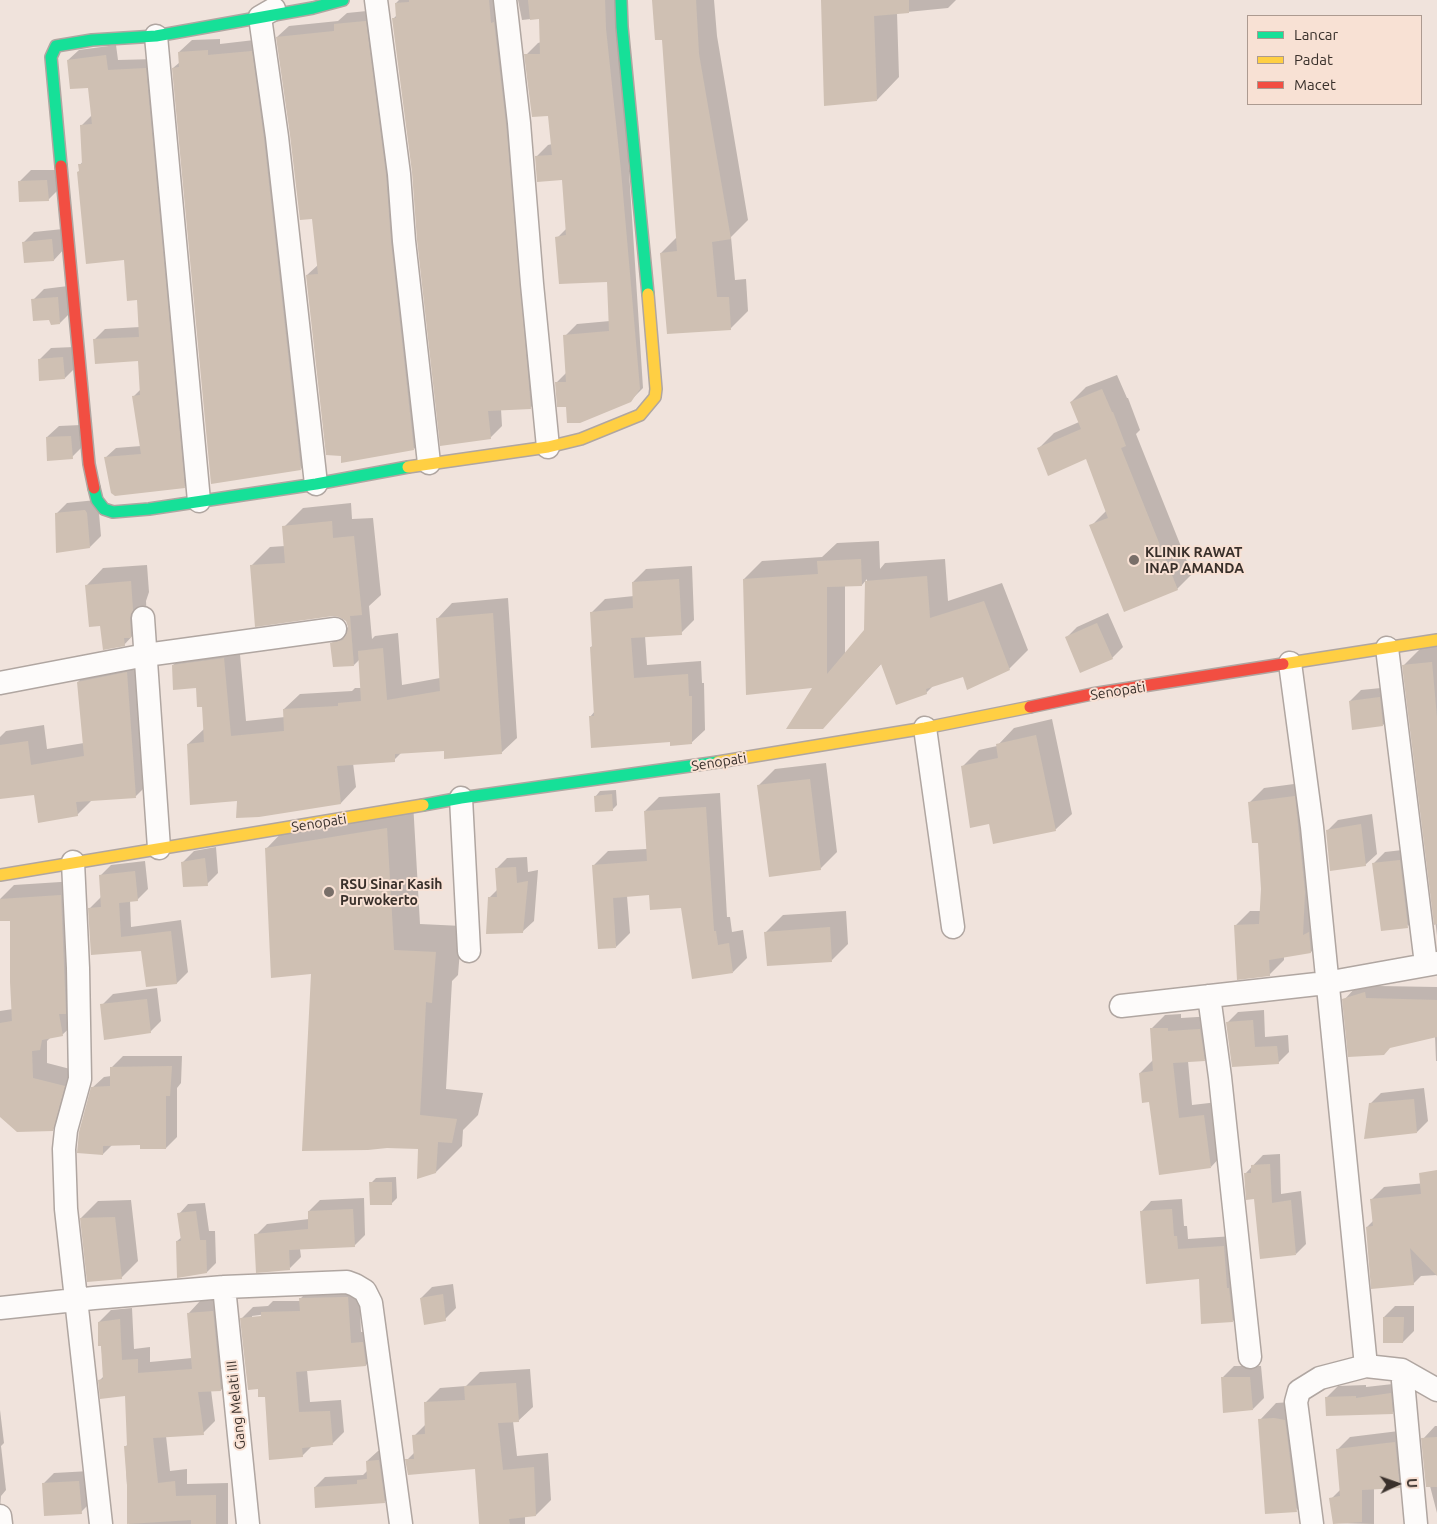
<!DOCTYPE html>
<html>
<head>
<meta charset="utf-8">
<style>
  body { margin:0 }
  #map { position:relative; width:1437px; height:1524px; overflow:hidden; background:#f0e3dc; font-family:Ubuntu,sans-serif }
  canvas { display:block }
  .legend { position:absolute; left:1247px; top:15px; width:175px; height:90px; box-sizing:border-box; background:#f8e1d4; border:1px solid #ac9a90; margin:0; padding:6px 9px; list-style:none; font-size:15px; color:#39302b }
  .legend li { display:flex; align-items:center; gap:10px; height:25px }
  .legend b { width:25px; border:1px solid #ac9a90 }
  .north { position:absolute; left:1372px; top:1459px; width:50px; height:50px; -webkit-text-stroke:4px #f8e1d4; paint-order:stroke; rotate:87deg; font-size:14px; font-weight:700; line-height:20px; text-align:center; color:#39302b }
  .north::after { content:''; display:block; margin:auto; width:18px; height:22px; background:#39302b; clip-path:polygon(50% 0,100% 100%,50% 72%,0 100%) }
</style>
</head>
<body>
<div id="map">
<canvas width="1437" height="1524"></canvas>
<ul class="legend">
<li><b style="height:6px;background:#16e098"></b>Lancar</li>
<li><b style="height:6px;background:#ffcf43"></b>Padat</li>
<li><b style="height:6px;background:#f24e42"></b>Macet</li>
</ul>
<div class="north">U</div>
</div>
<script>
const c = document.querySelector('canvas').getContext('2d');
c.lineJoin = 'round';
function fill(path, color) {
  c.fillStyle = color;
  c.fill(path, 'evenodd');
}
function poly(rows) {
  const path = new Path2D();
  for (const r of rows) {
    path.moveTo(r[0], r[1]);
    for (let i = 2; i < r.length; i += 2) path.lineTo(r[i], r[i + 1]);
  }
  return path;
}
function strokePath(path, color, width, dash) {
  c.strokeStyle = color;
  c.lineWidth = width;
  c.lineCap = dash ? 'butt' : 'round';
  c.setLineDash(dash || []);
  c.stroke(path);
}
function drawText(font, color, halo, rows, align = 'center') {
  c.font = font + ' Ubuntu,sans-serif';
  c.lineWidth = 4;
  c.setLineDash([]);
  c.textBaseline = 'middle';
  c.strokeStyle = halo;
  c.fillStyle = color;
  for (const [text, x, y, turn = 0] of rows) {
    c.save();
    c.translate(x, y);
    c.rotate((+turn || 0) * Math.PI / 180);
    c.textAlign = isNaN(turn) ? turn : align;
    if (halo) c.strokeText(text, 0, 0);
    c.fillText(text, 0, 0);
    c.restore();
  }
}
const shadow = poly([
  [399,0,505,0,543,395,530,408,501,409,502,426,490,438,413,172,393,19,397,15,396,3],
  [518,0,618,0,643,388,630,401,567,405,556,383,567,372,565,336,577,324,610,321,608,281,557,238,567,228,563,178,536,157,548,145,552,144,549,114,526,55,538,43,541,42,540,18,522,20],
  [653,0,714,0,717,36,748,220,731,237,735,280,746,279,748,311,730,329,661,253,677,237,663,38],
  [822,0,956,0,948,8,897,13,899,77,877,100],
  [377,10,425,437,414,449,307,275,318,265,313,218,291,135,277,37,289,26,338,21,347,13],
  [220,39,220,44,263,39,313,457,301,469,173,68,180,62,179,52,192,40],
  [116,45,118,60,156,59,194,476,184,487,105,458,116,448,141,446,134,396,141,389,139,360,94,340,105,329,140,327,138,299,125,259,80,170,80,165,83,161,81,126,92,115,89,87,68,60,79,50],
  [31,170,57,170,59,189,48,200,20,181],
  [63,229,65,248,54,260,23,243,34,232],
  [68,286,71,312,60,323,50,319,33,300,44,289],
  [74,347,76,367,65,378,40,359,51,348],
  [1117,375,1127,398,1128,398,1140,430,1136,434,1192,574,1177,589,1091,526,1106,511,1086,457,1039,448,1054,433,1079,422,1071,402,1086,387],
  [81,425,83,446,72,457,47,437,59,426],
  [96,500,98,502,101,536,90,547,56,514,67,503],
  [351,503,352,519,373,518,381,595,369,606,372,639,375,636,398,633,402,685,440,678,437,619,452,603,508,598,517,738,501,753,445,749,402,752,394,760,353,763,356,787,341,803,238,800,188,744,204,729,203,705,197,687,173,665,188,650,239,643,246,721,285,717,284,709,300,694,352,691,355,688,361,688,360,659,354,665,332,643,349,626,347,621,251,566,270,547,285,546,284,527,303,508],
  [879,541,880,569,885,563,945,559,948,601,1002,583,1028,650,1009,669,963,675,934,685,926,693,882,663,822,728,815,687,744,579,762,561,822,557,837,543],
  [867,579,866,630,845,655,845,585,862,585],
  [147,565,149,592,146,601,147,620,124,645,102,624,87,585,103,568],
  [692,566,694,620,681,633,645,636,647,665,701,661,702,683,704,683,705,730,691,743,672,741,590,717,595,711,591,647,593,645,591,613,605,599,634,596,633,582,646,569],
  [1108,613,1123,647,1112,658,1066,638,1077,627],
  [1437,644,1437,936,1404,665,1424,645],
  [143,656,152,780,136,796,93,799,77,815,35,793,0,798,0,737,6,731,44,725,47,749,84,743,78,682,95,665],
  [1391,687,1394,714,1383,725,1350,701,1361,690],
  [1052,719,1072,814,1055,830,990,822,963,766,979,750,997,746,1014,728],
  [826,763,837,852,820,869,758,786,775,769],
  [1309,782,1326,937,1311,952,1284,956,1284,960,1269,975,1235,926,1250,911,1261,911,1262,889,1259,841,1249,803,1264,788],
  [616,790,617,805,612,810,595,797,600,791],
  [720,793,727,917,730,917,732,932,743,930,747,958,733,972,682,907,650,894,627,896,630,933,616,947,593,866,608,851,647,849,645,811,659,797],
  [413,802,420,924,462,926,458,975,452,981,446,1089,483,1093,478,1115,463,1130,462,1146,436,1172,312,973,266,849,292,822],
  [1372,814,1377,854,1365,865,1327,831,1338,820],
  [216,847,218,873,207,884,183,862,194,851],
  [1411,849,1419,915,1408,926,1374,863,1385,852],
  [527,857,528,872,538,870,534,921,522,932,490,897,498,889,496,869,507,858],
  [145,861,148,889,137,900,130,900,131,927,181,920,188,972,177,983,147,985,142,950,92,953,90,908,101,897,100,876,111,865],
  [76,881,77,1021,62,1035,51,1037,47,1041,47,1063,78,1071,67,1115,52,1130,0,1116,0,1011,13,1009,11,920,0,899,14,885],
  [846,911,848,944,832,960,766,932,783,915],
  [1377,981,1378,986,1437,987,1437,1061,1436,1061,1435,1036,1344,1000,1356,987],
  [157,988,161,1021,150,1032,102,1005,113,994],
  [1264,1010,1265,1037,1288,1035,1289,1052,1278,1063,1233,1066,1227,1023,1238,1012],
  [1181,1014,1181,1018,1214,1016,1218,1046,1204,1060,1188,1061,1192,1105,1218,1102,1224,1153,1211,1167,1150,1101,1140,1073,1153,1060,1151,1029,1165,1015],
  [123,1056,182,1056,181,1083,177,1088,177,1137,166,1148,142,1144,112,1145,103,1154,92,1088,104,1077,111,1076,112,1067],
  [1424,1088,1428,1121,1417,1132,1370,1104,1381,1093],
  [1280,1154,1281,1194,1301,1191,1306,1244,1296,1254,1255,1198,1245,1174,1263,1155],
  [396,1177,397,1198,392,1203,371,1183,376,1178],
  [1437,1177,1437,1275,1421,1276,1413,1284,1367,1227,1373,1221,1371,1200,1384,1187,1436,1182],
  [364,1198,365,1235,354,1246,300,1249,301,1257,290,1268,256,1235,267,1224,309,1219,309,1211,320,1200],
  [1182,1199,1184,1226,1187,1226,1188,1239,1234,1236,1243,1311,1233,1321,1200,1278,1141,1212,1151,1201],
  [131,1200,138,1261,121,1278,81,1218,98,1201],
  [205,1203,209,1231,215,1231,216,1263,207,1272,177,1241,182,1237,179,1214,188,1204],
  [453,1284,456,1308,445,1319,421,1298,432,1287],
  [312,1287,359,1287,361,1332,374,1331,377,1354,366,1365,307,1370,310,1402,341,1400,344,1432,333,1443,312,1446,302,1456,266,1396,242,1318,253,1307,268,1306,273,1301,301,1301,301,1298],
  [267,1314,267,1317,252,1318,252,1316],
  [225,1299,233,1377,221,1390,211,1390,215,1421,203,1433,166,1436,170,1471,187,1469,187,1484,228,1483,228,1524,129,1524,125,1447,128,1444,126,1394,100,1380,104,1376,99,1322,111,1310,132,1308,134,1349,150,1347,150,1362,192,1358,188,1314,200,1301],
  [1395,1306,1414,1306,1414,1331,1403,1342,1384,1317],
  [1234,1366,1261,1366,1264,1398,1253,1409,1223,1377],
  [530,1369,533,1407,518,1421,513,1421,517,1456,548,1453,551,1500,536,1515,525,1516,525,1524,480,1524,476,1468,407,1460,415,1452,414,1436,426,1424,425,1403,440,1388,466,1386,480,1372],
  [1402,1383,1403,1402,1392,1413,1327,1397,1338,1386,1366,1385,1366,1387],
  [1292,1402,1313,1494,1297,1510,1260,1420,1276,1403],
  [0,1410,4,1443,1,1446,6,1490,1,1496,0,1510],
  [1435,1426,1437,1426,1437,1513,1430,1486,1423,1439],
  [1407,1430,1411,1475,1399,1487,1374,1488,1374,1524,1334,1523,1331,1499,1341,1489,1338,1449,1350,1437],
  [378,1451,389,1451,394,1492,384,1502,315,1487,325,1477,363,1475,368,1470,367,1461],
  [90,1471,92,1501,81,1512,43,1484,54,1473]
]);
const building = poly([
  [409,0,489,0,491,23,494,22,506,124,531,409,488,411,491,439,440,446,417,240,412,172,392,18,396,18,395,3,409,2],
  [528,0,605,0,606,29,621,171,640,389,631,402,580,423,567,423,566,407,557,407,555,382,566,382,563,335,609,331,607,282,559,284,555,237,566,235,562,180,537,182,535,156,552,155,548,116,532,117,524,54,540,54,539,19,530,20],
  [652,0,696,0,699,54,731,239,712,242,717,297,729,297,731,330,667,334,660,253,677,251,662,40,655,40],
  [821,0,909,0,909,13,874,16,877,101,824,106],
  [366,21,386,175,391,242,414,450,341,463,341,456,326,455,306,275,318,274,312,219,300,220,290,135,276,37,334,31,334,24],
  [208,50,208,55,252,51,264,139,301,470,211,484,172,68,179,67,178,52],
  [106,55,108,70,146,68,185,488,115,496,111,493,104,457,141,454,132,396,140,395,138,361,95,364,93,339,139,337,137,300,127,301,124,260,86,264,77,172,79,171,78,164,82,164,80,125,92,124,88,88,70,89,67,60],
  [47,180,49,201,19,202,18,181],
  [52,239,54,261,24,263,22,242],
  [58,297,60,324,51,325,49,320,33,321,31,299],
  [63,357,65,379,39,381,38,359],
  [1102,389,1112,412,1113,412,1126,446,1121,448,1178,590,1124,612,1089,525,1108,518,1086,459,1048,476,1037,448,1081,429,1070,402],
  [71,436,73,459,47,461,46,437],
  [85,510,87,513,90,548,56,553,55,513],
  [332,521,333,538,354,536,362,615,350,616,354,666,333,667,330,643,343,640,347,633,348,627,346,621,339,617,333,616,255,627,250,565,285,563,282,526],
  [861,559,862,586,827,587,827,674,864,630,865,581,927,576,930,618,984,601,1010,670,967,690,963,677,926,689,927,694,896,705,881,664,823,729,786,729,812,688,746,695,743,579,818,574,817,561],
  [679,579,682,635,631,638,634,678,688,674,689,696,692,696,692,744,670,746,670,742,591,748,589,716,594,716,590,647,592,647,590,612,633,608,632,582],
  [131,581,133,610,130,618,131,638,124,638,125,646,103,650,100,626,89,627,85,585],
  [493,613,502,754,444,759,444,751,395,754,395,762,337,766,341,804,259,817,236,818,237,801,190,805,187,744,204,742,202,707,197,707,196,688,173,690,172,665,224,658,231,736,284,731,283,709,338,706,338,703,361,701,358,651,383,648,387,700,440,691,436,618],
  [1097,623,1113,659,1080,673,1065,637],
  [1432,662,1437,718,1437,924,1434,925,1402,665],
  [127,672,136,798,76,802,78,816,38,823,34,795,0,799,0,745,28,741,31,765,84,756,77,682],
  [1380,697,1383,726,1352,730,1349,701],
  [1036,735,1056,831,993,844,989,824,970,828,961,766,998,758,996,744],
  [810,779,821,870,769,877,757,785],
  [612,794,613,811,595,812,594,796],
  [1295,796,1305,892,1303,935,1309,932,1311,953,1269,960,1270,976,1237,980,1234,925,1259,924,1261,889,1258,843,1252,843,1248,802],
  [706,807,714,931,716,931,718,945,729,943,733,973,692,979,681,908,650,910,649,895,613,898,616,948,598,949,592,865,647,861,644,811],
  [1361,824,1366,866,1330,871,1326,830],
  [387,828,394,950,436,952,432,1003,426,1002,420,1115,457,1119,452,1143,438,1142,436,1173,417,1179,418,1149,387,1148,368,1150,302,1151,311,974,271,978,265,848],
  [205,858,208,886,183,887,181,862],
  [1400,860,1408,928,1381,931,1372,863],
  [516,867,517,883,528,881,523,933,486,934,488,897,497,897,495,868],
  [135,871,138,901,119,903,121,937,171,931,177,984,146,987,141,951,91,955,88,908,101,907,99,875],
  [61,895,66,1014,59,1014,63,1036,42,1040,40,1050,32,1051,33,1078,65,1086,53,1131,17,1132,0,1117,0,1023,12,1021,10,982,10,921,0,921,0,899],
  [830,927,832,962,767,966,764,932],
  [1365,992,1366,998,1437,1000,1437,1037,1390,1048,1384,1055,1348,1057,1342,999],
  [147,999,151,1033,104,1040,100,1004],
  [1253,1020,1255,1047,1277,1046,1279,1064,1232,1067,1226,1022],
  [1150,1028,1168,1028,1168,1031,1200,1029,1205,1061,1173,1063,1179,1118,1204,1115,1211,1168,1159,1175,1149,1102,1142,1103,1139,1073,1153,1071],
  [172,1066,170,1096,166,1096,166,1149,140,1149,140,1145,103,1146,103,1155,77,1153,79,1132,91,1087,110,1086,110,1067],
  [1414,1099,1417,1133,1364,1139,1369,1103],
  [1270,1164,1272,1203,1291,1200,1296,1255,1260,1259,1254,1199,1246,1200,1244,1173,1251,1173,1251,1165],
  [1437,1170,1437,1276,1410,1248,1414,1285,1371,1289,1366,1227,1373,1226,1370,1199,1421,1194,1419,1173],
  [369,1182,392,1182,392,1205,370,1205],
  [353,1209,355,1247,289,1250,290,1270,256,1273,254,1234,308,1229,308,1211],
  [1172,1209,1174,1236,1177,1236,1178,1249,1224,1246,1227,1288,1229,1288,1233,1322,1201,1324,1199,1279,1146,1284,1140,1211],
  [196,1211,200,1240,206,1240,207,1273,177,1278,176,1241,181,1241,177,1213],
  [115,1217,122,1279,87,1282,80,1218],
  [443,1294,446,1321,424,1325,420,1298],
  [348,1297,351,1343,363,1342,366,1366,296,1372,299,1412,330,1411,333,1445,302,1448,303,1457,269,1460,265,1397,258,1397,258,1389,248,1390,240,1318,261,1316,261,1312,300,1311,299,1298],
  [213,1311,221,1391,198,1392,204,1435,153,1438,158,1483,175,1481,176,1496,216,1495,216,1524,191,1524,191,1520,127,1524,127,1485,124,1446,127,1446,125,1396,100,1399,98,1380,103,1379,101,1346,98,1346,98,1322,120,1319,122,1360,138,1359,138,1373,192,1369,187,1313],
  [1383,1317,1404,1317,1403,1343,1383,1343],
  [1221,1377,1250,1377,1253,1410,1223,1413],
  [516,1383,519,1422,498,1423,503,1470,534,1467,536,1516,509,1519,510,1524,479,1524,475,1469,408,1475,405,1459,414,1459,412,1435,425,1434,424,1402,465,1400,464,1386],
  [1391,1393,1393,1414,1326,1416,1325,1397,1356,1396,1356,1398],
  [1274,1418,1285,1420,1297,1512,1265,1514,1258,1419],
  [1437,1437,1437,1487,1426,1487,1421,1438],
  [1395,1442,1400,1488,1362,1490,1362,1522,1333,1524,1329,1498,1340,1496,1336,1449],
  [379,1460,385,1503,315,1508,314,1487,357,1484,357,1480,367,1479,366,1461],
  [79,1481,82,1514,44,1516,42,1483]
]);
const street = poly([
  [376,0,399,174,404,241,429,463],
  [505,0,519,123,532,284,548,447],
  [274,9,260,17,277,137,316,484],
  [156,36,199,501],
  [143,618,159,848],
  [1387,648,1426,964],
  [1290,663,1312,827,1366,1366,1402,1370,1437,1390],
  [0,683,146,655,335,629],
  [925,728,953,927],
  [461,798,469,951],
  [73,862,78,968,80,1079,66,1130,64,1149,66,1209,101,1524],
  [1209,996,1220,1077,1250,1357],
  [1121,1006,1326,983,1437,963],
  [224,1287,248,1524],
  [0,1308,94,1298,224,1287,347,1282,355,1285,365,1291,371,1303,401,1524],
  [1402,1370,1416,1524],
  [0,1516,1,1524],
  [1312,1524,1296,1402,1299,1391,1320,1378,1366,1366]
]);
const fast = poly([
  [621,0,622,27,648,294],
  [61,166,51,57,56,46,92,40,156,36,313,8,343,0],
  [94,488,97,500,104,509,113,512,149,509,316,484,408,467],
  [423,805,461,798,718,762]
]);
const slow = poly([
  [408,467,548,447,581,439,640,415,655,397,656,389,648,294],
  [1283,664,1437,640],
  [718,762,925,728,1030,707],
  [0,875,423,805]
]);
const jam = poly([
  [61,166,89,464,94,488],
  [1030,707,1092,694,1283,664]
]);
const markers = [
  [1134,560,6,"#796f69"],
  [329,892,6,"#796f69"]
];
const poiNames = [
  ["KLINIK RAWAT",1145,552],
  ["INAP AMANDA",1145,568],
  ["RSU Sinar Kasih",340,884],
  ["Purwokerto",340,900]
];
const streetNames = [
  ["Senopati",1118,691,-9],
  ["Senopati",719,762,-9],
  ["Senopati",319,823,-9],
  ["Gang Melati III",236,1405,-96]
];
fill(shadow, '#0003');
fill(building, '#cfc0b3');
strokePath(street, '#b0a6a1', 25);
strokePath(fast, '#b0a6a1', 14);
strokePath(slow, '#b0a6a1', 14);
strokePath(jam, '#b0a6a1', 14);
strokePath(street, '#fdfbfa', 22);
strokePath(fast, '#16e098', 11);
strokePath(slow, '#ffcf43', 11);
strokePath(jam, '#f24e42', 11);
for (const [x, y, r, color] of markers) {
  const dot = new Path2D();
  dot.arc(x, y, r, 0, 2 * Math.PI);
  c.fillStyle = color;
  c.fill(dot);
  strokePath(dot, '#f8e1d4', 2);
}
drawText('bold 14px', '#39302b', '#f8e1d4', poiNames, 'left');
drawText('14px', '#39302b', '#f8e1d4', streetNames);
</script>
</body>
</html>
